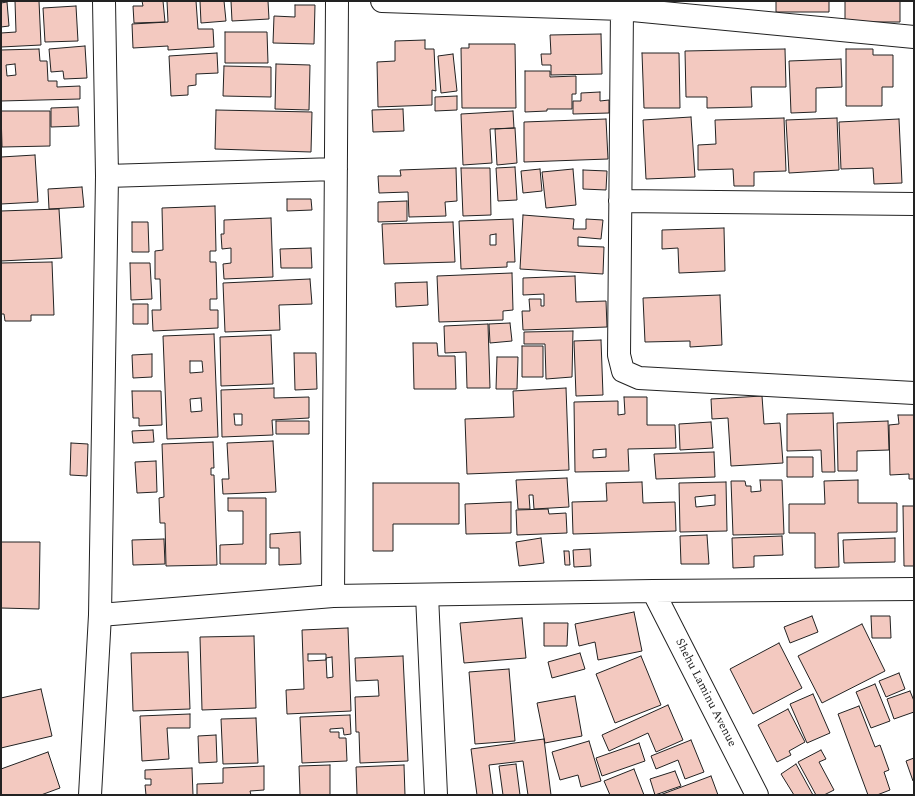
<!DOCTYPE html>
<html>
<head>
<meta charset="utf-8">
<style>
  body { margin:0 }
  #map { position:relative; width:915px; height:796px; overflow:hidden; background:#fff; font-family:Spectral,serif }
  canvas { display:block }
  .frame { position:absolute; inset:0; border:2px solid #222; pointer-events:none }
</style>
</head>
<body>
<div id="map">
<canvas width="915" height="796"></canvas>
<div class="frame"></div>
</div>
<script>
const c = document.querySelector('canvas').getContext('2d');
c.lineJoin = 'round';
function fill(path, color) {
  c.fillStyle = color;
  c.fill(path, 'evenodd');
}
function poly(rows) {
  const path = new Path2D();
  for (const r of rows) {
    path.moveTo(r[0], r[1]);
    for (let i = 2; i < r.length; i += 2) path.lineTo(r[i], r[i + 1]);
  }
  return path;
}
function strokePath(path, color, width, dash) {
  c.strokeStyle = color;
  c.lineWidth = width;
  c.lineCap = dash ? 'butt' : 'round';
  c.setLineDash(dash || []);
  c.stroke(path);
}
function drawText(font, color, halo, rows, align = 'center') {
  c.font = font + ' Spectral,serif';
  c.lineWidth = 3;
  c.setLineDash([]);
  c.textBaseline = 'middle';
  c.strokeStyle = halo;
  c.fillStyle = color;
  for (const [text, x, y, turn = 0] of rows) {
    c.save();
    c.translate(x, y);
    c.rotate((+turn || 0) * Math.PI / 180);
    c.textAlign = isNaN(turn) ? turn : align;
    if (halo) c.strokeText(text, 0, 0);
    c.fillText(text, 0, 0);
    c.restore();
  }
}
const building = poly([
  [15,1,39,1,41,45,1,47,1,33,16,32,15,1],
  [142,1,163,1,165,22,134,23,133,6,143,6,142,1],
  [167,1,196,1,198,29,213,29,214,47,168,50,168,46,133,48,132,24,168,22,167,1],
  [200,1,224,1,226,21,201,23,200,1],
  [231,1,268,1,269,19,232,21,231,1],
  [776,1,829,1,829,12,776,12,776,1],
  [845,1,900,1,900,22,845,22,845,1],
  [7,2,9,26,1,27,1,3,7,2],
  [295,5,315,5,314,44,273,43,274,16,295,17,295,5],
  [76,6,78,41,45,42,43,8,76,6],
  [225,32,267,32,268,63,225,63,225,32],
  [601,34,602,74,551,75,551,65,542,65,541,54,551,54,550,35,601,34],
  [425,40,425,49,434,49,436,91,432,90,432,105,378,107,377,62,395,61,395,41,425,40],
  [469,44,515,44,516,108,462,108,461,48,469,48,469,44],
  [85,46,87,78,64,79,63,71,51,72,49,49,85,46],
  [39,49,40,61,47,61,48,81,57,81,57,87,80,86,80,99,1,101,1,50,39,49],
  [15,64,16,75,7,76,6,65,15,64],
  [785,49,786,87,751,87,752,107,707,108,707,97,686,97,685,51,785,49],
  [846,49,873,49,873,55,893,55,893,87,882,87,882,106,846,106,846,49],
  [217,53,218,73,196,74,196,85,188,86,188,95,171,96,169,56,217,53],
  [642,53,679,53,680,108,644,108,642,53],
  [453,54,457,91,441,93,438,56,453,54],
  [841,59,842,87,816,88,816,112,791,113,789,61,841,59],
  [276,64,310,65,309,110,275,109,276,64],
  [224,66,271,67,271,97,223,96,224,66],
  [525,71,550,71,550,77,576,76,576,94,572,94,572,109,547,109,547,111,525,112,525,71],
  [600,92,600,101,609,100,609,113,573,114,573,101,581,101,581,93,600,92],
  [457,96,457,110,435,111,435,97,457,96],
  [78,107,79,126,51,127,51,108,78,107],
  [403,109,404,131,373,132,372,110,403,109],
  [216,110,312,112,311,152,215,149,216,110],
  [1,111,50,111,50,146,2,147,1,111],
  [513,111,514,128,490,129,492,163,463,165,461,114,513,111],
  [691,117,695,177,646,179,643,120,691,117],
  [784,118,786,171,754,172,754,186,734,186,733,169,698,170,698,145,716,144,715,120,784,118],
  [837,118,839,170,789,173,786,120,837,118],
  [606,119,608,159,524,162,524,122,606,119],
  [899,119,902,183,874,184,873,168,841,169,839,122,899,119],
  [515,128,517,163,497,165,495,129,515,128],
  [35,155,38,202,1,204,1,157,35,155],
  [515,167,517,200,498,201,496,168,515,167],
  [456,168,457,201,445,202,446,216,409,217,408,192,379,193,378,176,401,176,400,170,456,168],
  [461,168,490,168,491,215,463,216,461,168],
  [540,169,542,191,523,193,521,171,540,169],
  [573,169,576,205,546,208,542,172,573,169],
  [583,170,607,171,606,190,583,189,583,170],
  [82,187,84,207,49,209,48,189,82,187],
  [287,199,311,199,312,210,287,211,287,199],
  [407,201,407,221,378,222,378,202,407,201],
  [215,206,216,251,210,251,210,262,216,262,217,299,210,299,210,310,218,310,218,328,153,331,152,310,161,310,160,279,155,279,155,251,163,250,162,208,215,206],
  [59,209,62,258,1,261,1,211,59,209],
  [523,215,574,219,573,229,586,229,586,219,603,220,601,239,578,237,578,246,604,247,603,274,520,269,523,215],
  [271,218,273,277,224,279,223,264,231,263,231,248,222,249,221,234,224,234,224,220,271,218],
  [513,219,515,262,507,262,507,267,461,269,459,221,513,219],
  [496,234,496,245,490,245,490,235,496,234],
  [132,222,148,222,149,252,132,252,132,222],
  [453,222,455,262,384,264,382,224,453,222],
  [724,228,725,271,679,273,678,248,662,249,662,230,724,228],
  [311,248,312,268,281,268,280,249,311,248],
  [52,262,54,315,31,315,31,321,5,321,4,314,1,314,1,263,52,262],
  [130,263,150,263,152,299,131,300,130,263],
  [512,273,513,310,503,311,503,320,439,322,437,276,512,273],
  [575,276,576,302,606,301,607,327,523,330,522,311,530,311,529,299,541,299,541,306,544,306,544,294,523,295,523,278,575,276],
  [310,279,312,304,279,305,280,330,225,332,223,283,310,279],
  [427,282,428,305,396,307,395,283,427,282],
  [720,295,722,345,690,347,690,341,645,342,643,298,720,295],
  [133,304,148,304,148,324,133,324,133,304],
  [510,323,512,341,490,343,489,324,510,323],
  [488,324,490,388,467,388,466,352,445,353,444,326,488,324],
  [573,331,572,377,546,379,545,344,524,344,524,332,573,331],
  [214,334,218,437,167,439,163,336,214,334],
  [190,361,202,361,203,372,190,373,190,361],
  [201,398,202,411,191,412,190,399,201,398],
  [271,335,273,384,221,386,220,337,271,335],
  [601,340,603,395,576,396,574,341,601,340],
  [413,343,437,343,438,356,455,356,456,389,414,389,413,343],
  [522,346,543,346,543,377,522,377,522,346],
  [294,353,316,353,317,389,295,390,294,353],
  [152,354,152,377,133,378,132,355,152,354],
  [497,357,518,357,517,389,496,389,497,357],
  [274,388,274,398,309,397,309,418,272,420,273,435,222,437,221,390,274,388],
  [234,414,242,414,242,425,235,425,234,414],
  [566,388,569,470,467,474,465,419,514,417,513,391,566,388],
  [132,391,161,391,162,425,139,426,139,418,133,418,132,391],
  [762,396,764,424,780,423,783,463,731,466,728,418,712,419,711,399,762,396],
  [624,397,647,397,647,425,675,425,676,448,628,449,629,471,575,472,574,402,618,401,618,415,625,414,624,397],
  [606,449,606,457,593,458,593,450,606,449],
  [833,413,835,472,822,472,821,450,787,451,787,414,833,413],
  [898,415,914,415,914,479,909,479,909,474,890,475,889,425,899,424,898,415],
  [276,421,309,421,309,434,276,434,276,421],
  [888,421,889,450,857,451,857,471,838,471,837,423,888,421],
  [711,422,713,448,680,450,679,424,711,422],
  [153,430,154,442,133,443,132,431,153,430],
  [273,441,276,492,223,494,222,479,229,479,227,443,273,441],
  [213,442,214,468,211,468,211,475,214,475,217,565,166,566,165,523,160,523,159,498,164,497,162,444,213,442],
  [71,443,88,444,87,476,70,475,71,443],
  [714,452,715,477,656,479,654,454,714,452],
  [787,457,813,457,813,477,787,477,787,457],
  [156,461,157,492,137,493,135,462,156,461],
  [567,478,569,507,534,509,533,495,529,495,530,509,518,509,516,480,567,478],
  [760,480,782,480,784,534,733,535,731,481,745,481,746,486,751,486,751,492,761,491,760,480],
  [858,480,858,503,897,503,897,532,838,533,839,567,815,568,815,533,789,533,789,504,825,504,824,481,858,480],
  [642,482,643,503,675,502,676,531,573,534,572,502,607,501,606,483,642,482],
  [726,482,727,531,680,532,679,483,726,482],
  [715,495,715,505,696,507,695,497,715,495],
  [373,483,459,483,459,524,393,524,393,551,373,551,373,483],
  [228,498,266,498,266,564,220,564,220,545,243,544,243,511,228,511,228,498],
  [511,502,511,533,466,534,465,504,511,502],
  [903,506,914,506,914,566,904,566,903,506],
  [548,509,549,514,566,513,567,533,517,535,516,510,548,509],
  [300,532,301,564,279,565,279,548,270,548,270,534,300,532],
  [707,535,709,564,681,564,680,536,707,535],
  [782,536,783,555,754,556,754,567,733,568,732,538,782,536],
  [541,538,544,563,519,566,516,542,541,538],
  [895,538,895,562,844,563,843,540,895,538],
  [164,539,165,564,133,565,132,540,164,539],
  [1,542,40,542,39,609,1,608,1,542],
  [590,549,591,566,574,567,573,550,590,549],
  [564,551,569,551,570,565,565,565,564,551],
  [634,612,642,651,598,660,595,642,579,646,575,624,634,612],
  [812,616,818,632,790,643,784,627,812,616],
  [871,616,890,616,891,638,872,638,871,616],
  [522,618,526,658,464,663,460,623,522,618],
  [544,623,568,623,567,646,544,646,544,623],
  [862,624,885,671,822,703,798,656,862,624],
  [348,628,351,711,287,714,286,690,304,689,302,630,348,628],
  [308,654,326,654,326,660,308,661,308,654],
  [332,657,333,677,327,678,326,658,332,657],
  [254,636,256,708,202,710,200,637,254,636],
  [779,643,802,688,753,714,730,669,779,643],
  [188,652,190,709,133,711,131,653,188,652],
  [580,653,585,669,552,678,548,662,580,653],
  [403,656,408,761,360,763,359,732,356,732,355,697,379,696,378,680,356,681,355,658,403,656],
  [641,656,661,705,615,723,596,674,641,656],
  [509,669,515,741,475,744,469,672,509,669],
  [899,673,905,689,886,697,879,681,899,673],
  [875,684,890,721,871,728,856,692,875,684],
  [41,689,52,736,1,748,1,698,41,689],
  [910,691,914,701,914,712,894,719,887,699,910,691],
  [813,694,830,733,807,743,790,704,813,694],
  [575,696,582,736,545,743,537,703,575,696],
  [668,705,683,740,656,752,648,733,609,751,602,735,668,705],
  [859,706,875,747,880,745,889,770,884,772,890,790,877,795,868,795,838,714,859,706],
  [788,709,805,742,789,751,791,755,777,762,758,725,788,709],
  [190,714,190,728,167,728,169,759,142,761,140,716,190,714],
  [350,715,351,734,344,735,343,728,330,729,330,732,339,732,339,738,346,738,347,761,302,763,300,717,350,715],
  [256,718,258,763,223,764,221,719,256,718],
  [216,735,217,762,199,763,198,736,216,735],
  [544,739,551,795,528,795,523,761,489,765,493,795,477,795,471,749,544,739],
  [691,740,704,772,685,779,678,760,656,769,651,756,691,740],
  [589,741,601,781,581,787,578,775,560,780,552,752,589,741],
  [639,743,645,761,602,776,596,758,639,743],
  [821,750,826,759,819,762,834,790,824,795,816,795,798,762,821,750],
  [48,752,60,788,41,795,1,795,1,769,48,752],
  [914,758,914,781,913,781,906,761,914,758],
  [516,764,520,795,503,795,499,766,516,764],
  [796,764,813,795,794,795,781,774,796,764],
  [330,765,330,795,300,795,299,766,330,765],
  [404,765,405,795,357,795,356,767,404,765],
  [264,766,264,790,250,791,251,795,197,795,197,784,223,783,223,768,264,766],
  [192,768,193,795,146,795,145,785,151,785,151,779,145,779,145,770,192,768],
  [634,769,644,795,610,795,604,781,634,769],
  [675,771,681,786,655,795,650,779,675,771],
  [711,776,718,795,660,795,711,776]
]);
const minor = poly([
  [382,1,622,9,914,37],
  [622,9,619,355,623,371,639,378,914,393],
  [107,176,336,169],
  [620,201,914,204],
  [427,595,436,795],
  [333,596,337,1],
  [100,615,107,176,104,1]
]);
const tertiary = poly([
  [653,591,757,795],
  [90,795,100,615,333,596,653,591,914,589]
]);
const streetNames = [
  ["Shehu Laminu Avenue",705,693,63]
];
fill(building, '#f3c9c0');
strokePath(building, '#222', 1);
strokePath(minor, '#222', 24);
strokePath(tertiary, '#222', 24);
strokePath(minor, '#fff', 22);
strokePath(tertiary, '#fff', 22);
drawText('12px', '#222', '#fff', streetNames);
</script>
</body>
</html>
